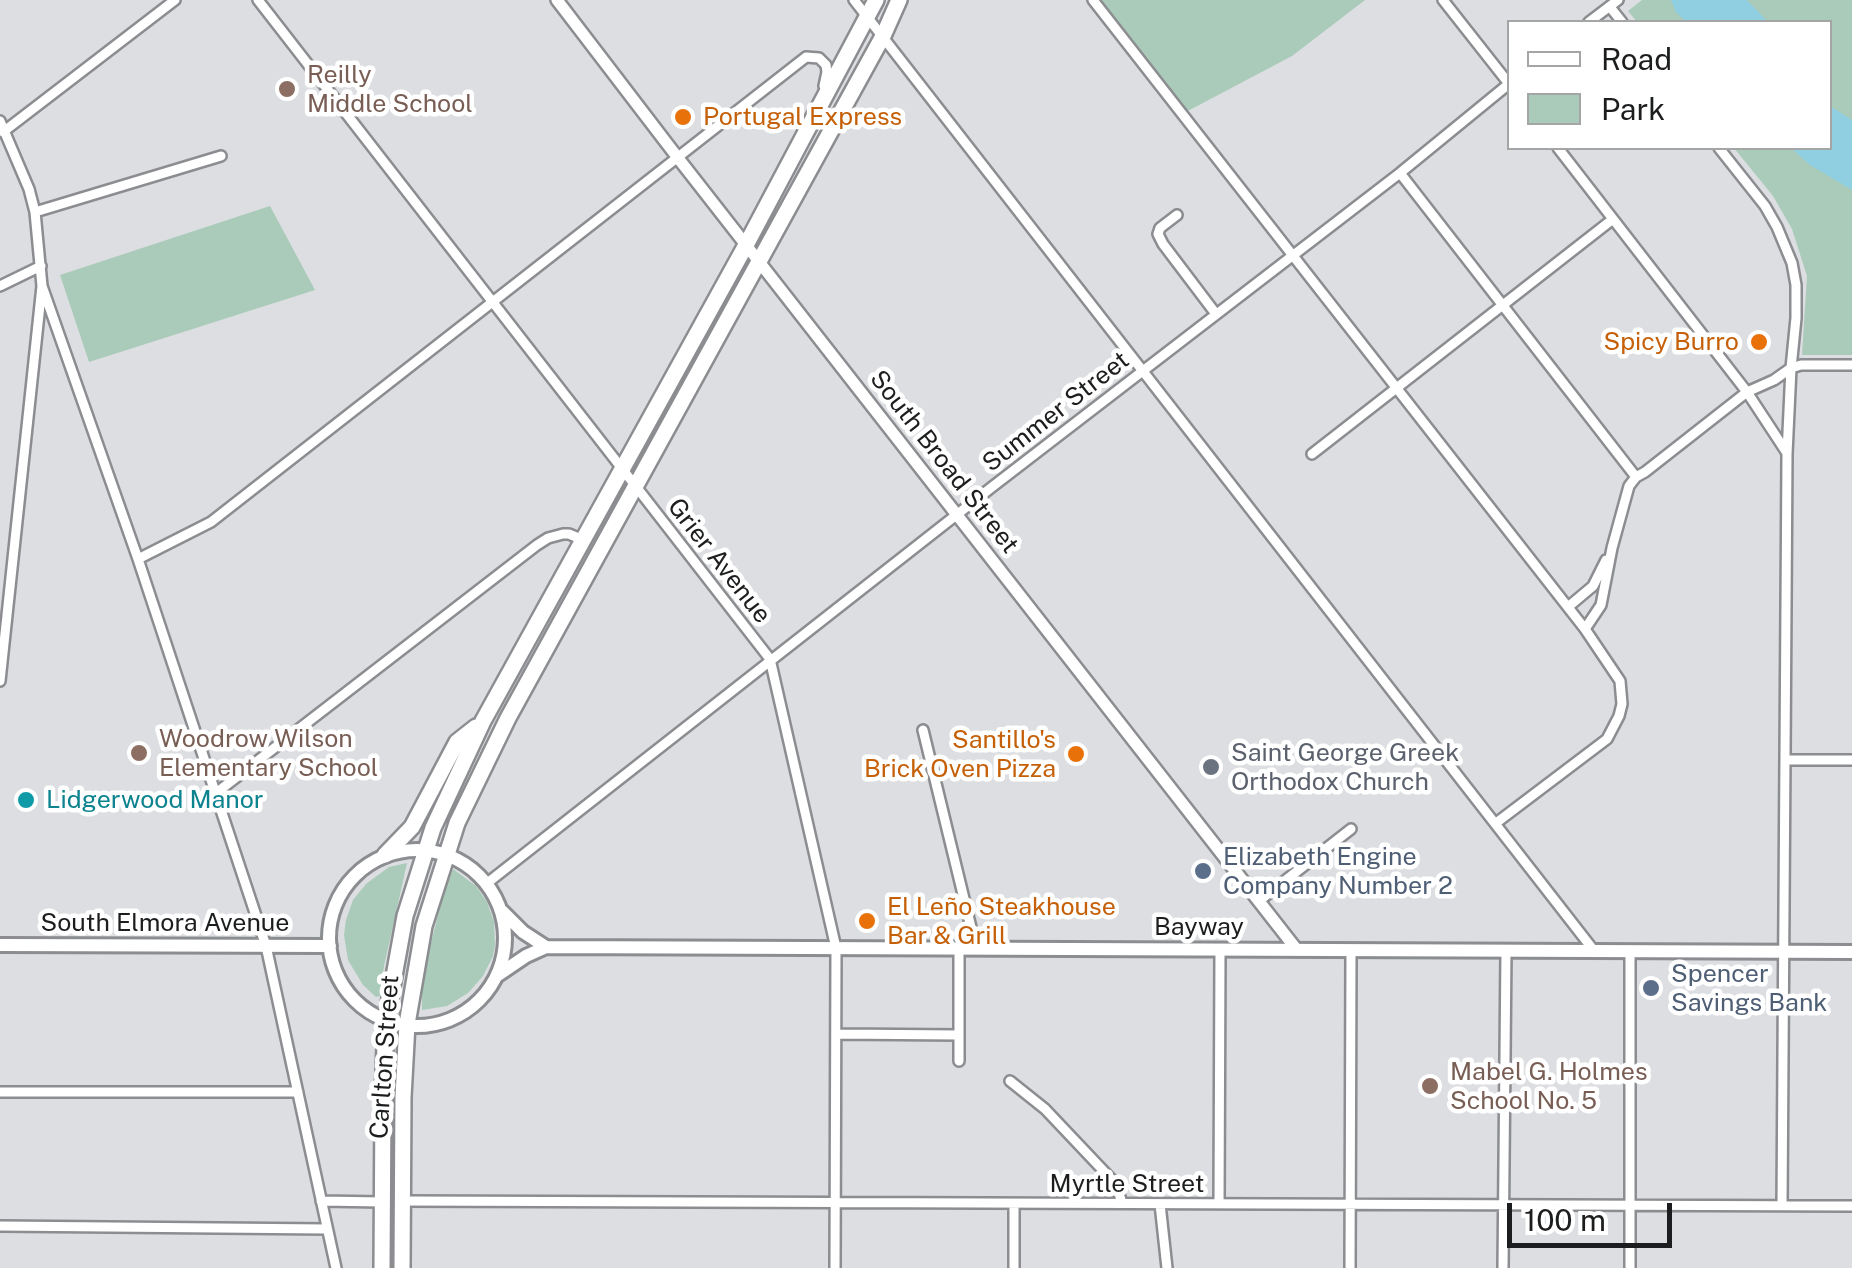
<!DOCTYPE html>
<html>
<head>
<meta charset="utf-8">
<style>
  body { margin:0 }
  #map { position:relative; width:1852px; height:1268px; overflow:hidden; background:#dcdee1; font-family:"Public Sans",sans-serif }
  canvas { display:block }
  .legend { position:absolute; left:1507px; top:20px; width:325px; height:130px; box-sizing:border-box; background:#fff; border:2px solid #a4a5a5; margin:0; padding:12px 18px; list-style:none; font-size:30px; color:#1c1d1e }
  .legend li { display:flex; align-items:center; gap:20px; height:50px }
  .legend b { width:50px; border:2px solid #a4a5a5 }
  .scale { position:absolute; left:1507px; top:1203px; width:165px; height:45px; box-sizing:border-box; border:5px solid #1c1d1e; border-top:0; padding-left:12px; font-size:30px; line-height:35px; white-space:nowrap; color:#1c1d1e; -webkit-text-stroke:8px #fff; paint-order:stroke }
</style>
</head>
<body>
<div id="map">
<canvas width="1852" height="1268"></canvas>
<ul class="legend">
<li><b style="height:12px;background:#fff"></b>Road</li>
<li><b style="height:28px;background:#aacbb9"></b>Park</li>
</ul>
<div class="scale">100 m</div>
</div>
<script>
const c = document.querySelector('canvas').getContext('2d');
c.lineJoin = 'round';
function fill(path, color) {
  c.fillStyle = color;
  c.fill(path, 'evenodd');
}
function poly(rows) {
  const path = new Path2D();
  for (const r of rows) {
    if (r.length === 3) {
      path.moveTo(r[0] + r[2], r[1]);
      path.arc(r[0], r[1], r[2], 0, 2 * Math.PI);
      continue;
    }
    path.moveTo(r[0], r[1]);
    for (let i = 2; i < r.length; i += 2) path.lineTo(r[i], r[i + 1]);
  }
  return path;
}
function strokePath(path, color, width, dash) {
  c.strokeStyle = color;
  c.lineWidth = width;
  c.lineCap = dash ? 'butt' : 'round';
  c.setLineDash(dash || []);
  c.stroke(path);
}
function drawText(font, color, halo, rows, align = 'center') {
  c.font = font + ' "Public Sans",sans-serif';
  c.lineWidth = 9;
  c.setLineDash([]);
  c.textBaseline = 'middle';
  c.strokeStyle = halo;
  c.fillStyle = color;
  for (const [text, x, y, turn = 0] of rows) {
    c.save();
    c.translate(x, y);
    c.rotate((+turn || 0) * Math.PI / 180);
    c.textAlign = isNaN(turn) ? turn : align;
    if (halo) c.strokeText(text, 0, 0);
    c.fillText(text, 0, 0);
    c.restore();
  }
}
const green = poly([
  [1096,0,1365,0,1292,56,1184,113],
  [1642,0,1852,0,1852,355,1802,355,1807,276,1792,229,1773,196,1734,148,1830,148,1830,22,1637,22,1628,11],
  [270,206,315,290,89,362,60,275],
  [407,863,384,966,380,996,376,997,363,985,348,960,344,935,346,920,353,900,366,884,389,867],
  [453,869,476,886,487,902,494,922,495,945,493,956,483,976,468,993,447,1006,422,1010,422,988,431,943,444,891]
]);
const water = poly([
  [1671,0,1747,0,1768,22,1686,22,1676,12],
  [1830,106,1852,120,1852,190,1810,165,1791,148,1830,148]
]);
const minor = poly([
  [258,0,770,659,836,948,835,1268],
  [854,0,1595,952],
  [1093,0,1585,629,1620,681,1622,704,1619,716,1607,739,1496,823],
  [1443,0,1510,85],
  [1610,7,1622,22],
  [1589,22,1618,0],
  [0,121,29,189,35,212,42,286,0,681],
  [3,132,175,0],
  [1558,148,1747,392,1787,453],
  [1719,148,1765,206,1777,227,1792,263,1796,285,1796,318,1791,368,1787,454,1782,1206],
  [1400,173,1636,477],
  [35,212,221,156],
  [1177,215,1160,228,1158,234,1163,244,1216,314],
  [0,286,41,266],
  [42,286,138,559,266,946,336,1268],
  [1312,454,1613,219],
  [138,559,211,522,806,57,819,58,826,65,827,72,824,86],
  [1568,607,1593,586,1606,560],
  [1585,629,1601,605,1612,548,1629,486,1636,477,1645,472,1747,392,1774,380,1791,368,1801,365,1852,365],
  [923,730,976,948],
  [1786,760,1852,760],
  [216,793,537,545,548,538,563,534,569,534,583,540],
  [486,884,992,487,1400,173,1510,83],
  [1259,901,1351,829],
  [838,1034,959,1035],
  [959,1061,959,948],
  [1010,1081,1045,1109,1116,1184,1122,1203],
  [0,1092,298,1092],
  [321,1201,382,1202],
  [403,1201,1852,1206],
  [1160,1204,1167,1268],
  [1219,1204,1220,950],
  [0,1226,327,1229],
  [1014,1268,1014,1204],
  [1350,1268,1351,951],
  [1503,1268,1506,951],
  [1630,1268,1630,952]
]);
const tertiary = poly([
  [557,0,678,158,1297,950]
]);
const secondary = poly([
  [417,938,88],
  [502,911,523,932,546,947],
  [0,945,330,946],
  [498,975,526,956,546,947,1852,952]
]);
const trunk = poly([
  [385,855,412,827,457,742,476,727],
  [382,1268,383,1098,386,1020,405,916,433,828,483,721,746,245,876,0],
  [402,1268,403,1097,407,1024,424,926,457,823,508,718,883,36,899,0]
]);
const markers = [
  [287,89,10,"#8d6e63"],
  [683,117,10,"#e8710a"],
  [1759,342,10,"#e8710a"],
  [139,753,10,"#8d6e63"],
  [1076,754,10,"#e8710a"],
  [1211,767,10,"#6b7280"],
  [26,800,10,"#0f9aa8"],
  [1203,871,10,"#5c6f8a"],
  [867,921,10,"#e8710a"],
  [1651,988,10,"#5c6f8a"],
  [1430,1086,10,"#8d6e63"]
];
const educationNames = [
  ["Reilly",307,75],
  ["Middle School",307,104],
  ["Woodrow Wilson",159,739],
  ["Elementary School",159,768],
  ["Mabel G. Holmes",1450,1072],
  ["School No. 5",1450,1101]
];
const foodNames = [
  ["Portugal Express",703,117],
  ["Spicy Burro",1739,342,"right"],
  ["Santillo's",1056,740,"right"],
  ["Brick Oven Pizza",1056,769,"right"],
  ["El Leño Steakhouse",887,907],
  ["Bar & Grill",887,936]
];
const streetNames = [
  ["Summer Street",1056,412,-38],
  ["South Broad Street",944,462,52],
  ["Grier Avenue",719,561,52],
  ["South Elmora Avenue",165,923],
  ["Bayway",1199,927],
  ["Carlton Street",385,1057,-86],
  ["Myrtle Street",1127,1184]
];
const worshipNames = [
  ["Saint George Greek",1231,753],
  ["Orthodox Church",1231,782]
];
const cultureNames = [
  ["Lidgerwood Manor",46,800]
];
const serviceNames = [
  ["Elizabeth Engine",1223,857],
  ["Company Number 2",1223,886],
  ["Spencer",1671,974],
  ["Savings Bank",1671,1003]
];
fill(green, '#aacbb9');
fill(water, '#90cee1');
strokePath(minor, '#8b8d90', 14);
strokePath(tertiary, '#8b8d90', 16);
strokePath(secondary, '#8b8d90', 18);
strokePath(trunk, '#8b8d90', 20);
strokePath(minor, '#fff', 9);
strokePath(tertiary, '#fff', 11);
strokePath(secondary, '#fff', 12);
strokePath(trunk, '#fff', 15);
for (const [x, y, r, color] of markers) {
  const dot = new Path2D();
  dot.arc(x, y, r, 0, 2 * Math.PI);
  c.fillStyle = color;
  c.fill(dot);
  strokePath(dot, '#fff', 4);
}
drawText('25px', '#785e54', '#fff', educationNames, 'left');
drawText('25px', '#c56008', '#fff', foodNames, 'left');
drawText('25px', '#1c1d1e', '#fff', streetNames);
drawText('25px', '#5b616d', '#fff', worshipNames, 'left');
drawText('25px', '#0d838f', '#fff', cultureNames, 'left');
drawText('25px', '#4e5e75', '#fff', serviceNames, 'left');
</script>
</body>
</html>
